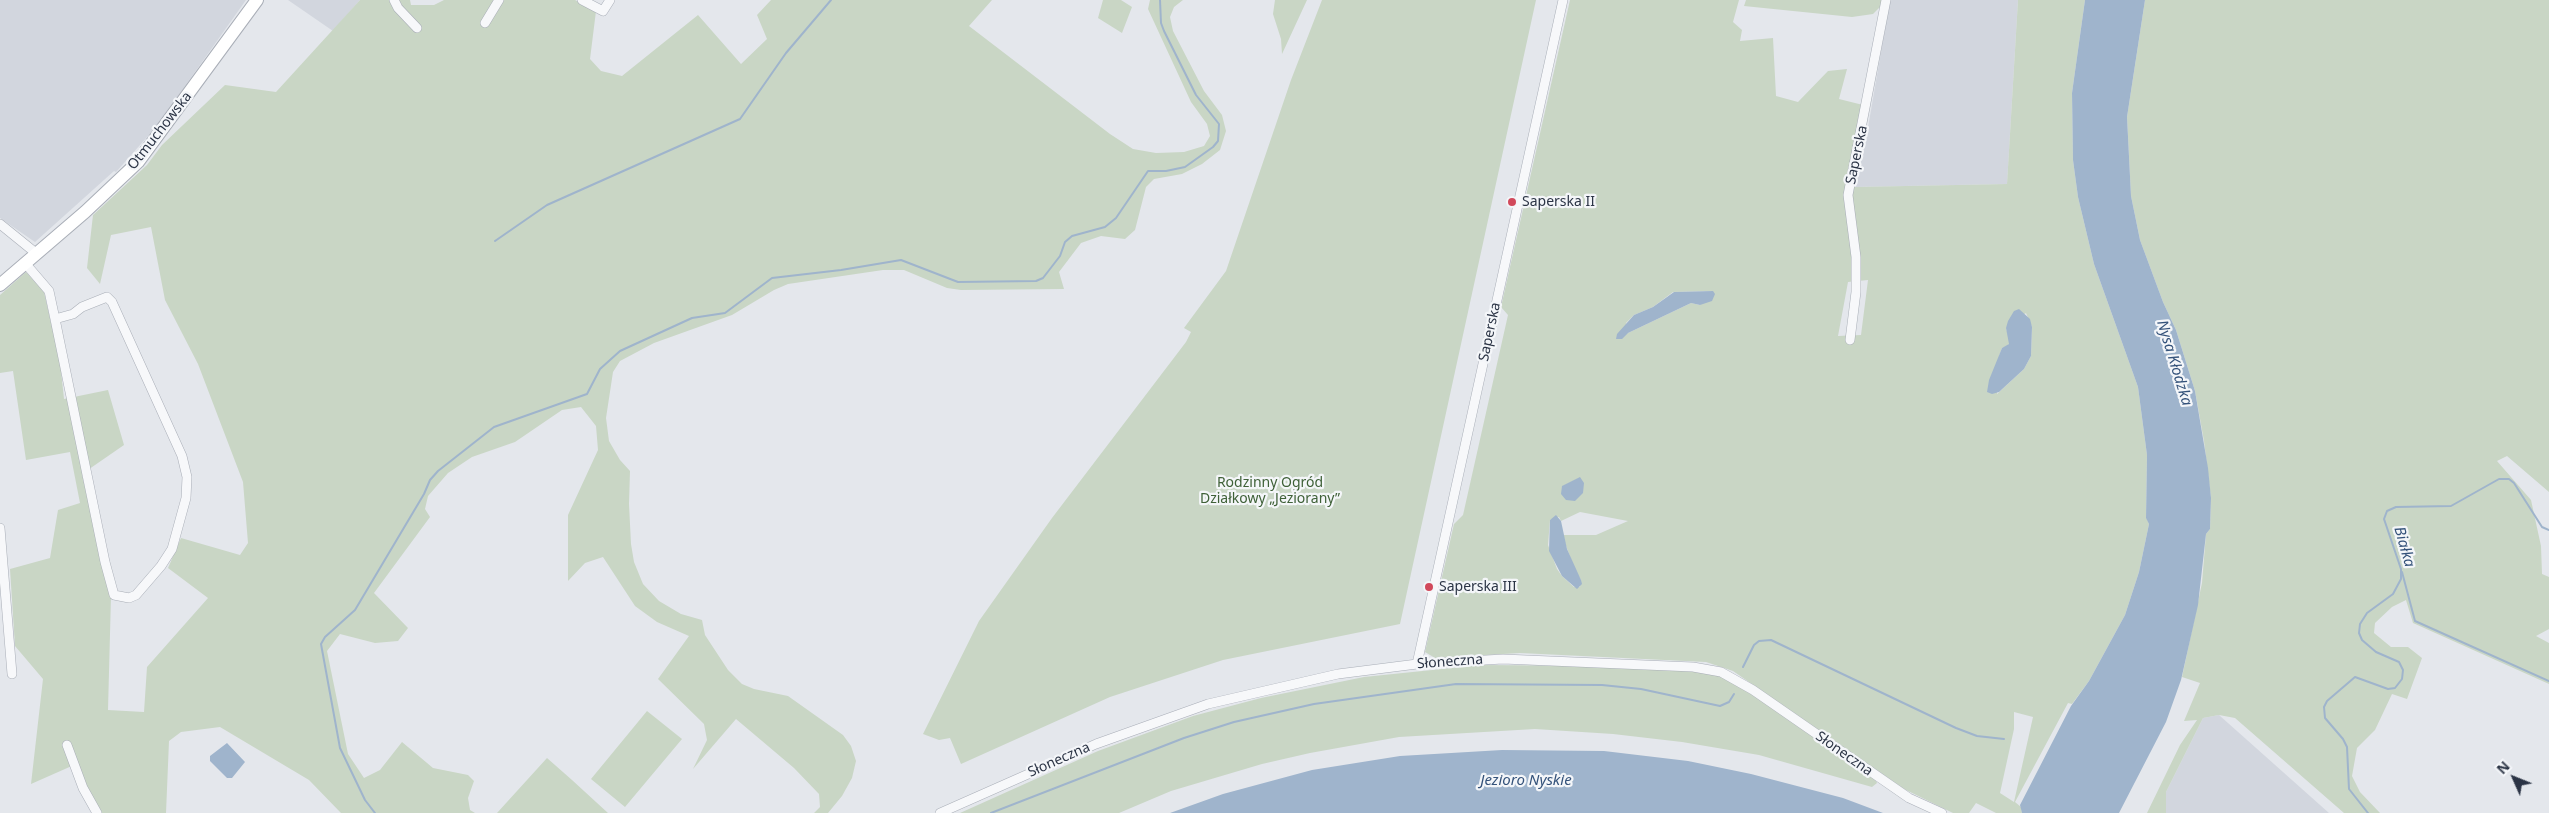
<!DOCTYPE html>
<html>
<head>
<meta charset="utf-8">
<style>
  body { margin:0 }
  #map { position:relative; width:2549px; height:813px; overflow:hidden; background:#e4e7ec; font-family:"Noto Sans",sans-serif }
  canvas { display:block }
  .north { position:absolute; left:2489px; top:753px; width:50px; height:50px; -webkit-text-stroke:4px #f4f6f9; paint-order:stroke; rotate:314deg; font-size:14px; font-weight:700; line-height:20px; text-align:center; color:#2b3445 }
  .north::after { content:''; display:block; margin:auto; width:18px; height:22px; background:#2b3445; clip-path:polygon(50% 0,100% 100%,50% 72%,0 100%) }
</style>
</head>
<body>
<div id="map">
<canvas width="2549" height="813"></canvas>
<div class="north">N</div>
</div>
<script>
const c = document.querySelector('canvas').getContext('2d');
c.lineJoin = 'round';
function fill(path, color) {
  c.fillStyle = color;
  c.fill(path, 'evenodd');
}
function poly(rows) {
  const path = new Path2D();
  for (const r of rows) {
    path.moveTo(r[0], r[1]);
    for (let i = 2; i < r.length; i += 2) path.lineTo(r[i], r[i + 1]);
  }
  return path;
}
function strokePath(path, color, width, dash) {
  c.strokeStyle = color;
  c.lineWidth = width;
  c.lineCap = dash ? 'butt' : 'round';
  c.setLineDash(dash || []);
  c.stroke(path);
}
function drawText(font, color, halo, rows, align = 'center') {
  c.font = font + ' "Noto Sans",sans-serif';
  c.lineWidth = 4.5;
  c.setLineDash([]);
  c.textBaseline = 'middle';
  c.strokeStyle = halo;
  c.fillStyle = color;
  for (const [text, x, y, turn = 0] of rows) {
    c.save();
    c.translate(x, y);
    c.rotate((+turn || 0) * Math.PI / 180);
    c.textAlign = isNaN(turn) ? turn : align;
    if (halo) c.strokeText(text, 0, 0);
    c.fillText(text, 0, 0);
    c.restore();
  }
}
const built = poly([
  [0,0,246,0,156,127,116,172,114,171,35,242,0,218],
  [288,0,360,0,333,31],
  [1890,0,2018,0,2007,184,1854,187,1865,145],
  [2219,715,2329,813,2166,813,2166,792,2203,718]
]);
const green = poly([
  [360,0,410,0,411,5,434,5,444,0,575,0,596,11,590,59,601,71,622,76,698,15,741,64,767,39,757,15,771,0,992,0,969,26,1110,134,1133,149,1156,153,1184,152,1204,146,1210,136,1207,124,1191,102,1148,9,1150,0,1183,0,1174,7,1170,17,1173,31,1204,91,1222,115,1226,131,1220,150,1202,164,1182,174,1154,179,1146,187,1135,230,1125,239,1101,236,1081,243,1059,272,1064,289,961,290,947,288,904,270,883,270,788,284,774,290,732,315,654,343,620,361,613,372,606,418,609,441,620,460,630,471,629,504,631,544,634,562,643,584,659,601,681,614,702,620,705,635,728,670,742,684,754,689,788,696,843,735,851,746,856,761,852,778,842,796,828,813,814,813,820,807,819,794,794,768,736,719,693,769,707,740,704,724,658,679,689,636,657,622,635,606,603,557,585,563,568,581,568,515,598,450,596,426,581,407,562,410,515,442,472,457,448,473,428,496,425,509,430,517,374,593,408,628,398,641,375,643,340,634,327,651,348,754,364,778,380,770,402,742,433,768,468,775,474,781,468,798,470,810,475,813,341,813,309,780,220,727,181,732,169,741,166,813,102,813,74,765,31,784,43,679,15,646,10,569,50,558,58,510,80,503,70,452,26,460,13,371,0,373,0,295,26,272,44,292,60,361,64,399,108,390,124,445,82,474,111,596,108,710,144,712,147,667,208,598,168,568,181,538,240,555,248,543,243,482,198,364,165,300,151,227,111,235,100,284,87,268,93,215,147,165,162,145,225,85,276,92],
  [1103,0,1121,0,1132,7,1122,33,1098,18],
  [1275,0,1307,0,1282,54,1281,39,1273,14],
  [1322,0,1536,0,1400,624,1223,660,1110,697,961,764,950,738,939,740,923,734,979,621,1052,518,1186,342,1191,332,1184,328,1226,271,1291,80],
  [1570,0,1739,0,1733,22,1742,30,1740,41,1773,38,1776,96,1798,102,1828,71,1847,69,1839,99,1863,105,1847,183,1855,187,2007,184,2018,0,2085,0,2072,93,2073,160,2078,197,2094,264,2138,387,2147,455,2146,517,2149,524,2139,572,2125,615,2089,681,2072,704,2068,703,2015,802,2021,807,2022,813,1996,813,1976,803,1969,813,1953,813,1904,789,1733,671,1706,662,1520,653,1435,658,1425,652,1454,524,1463,515,1508,315,1501,307],
  [1868,280,1861,335,1838,336,1848,282],
  [1712,291,1700,305,1691,303,1628,333,1626,323,1634,315,1653,307,1673,292],
  [2026,313,2032,327,2031,356,2024,369,1997,394,1999,356,2002,348,2008,346,2010,341,2006,328],
  [1580,512,1628,521,1596,535,1562,535,1575,570,1581,580,1580,587,1574,587,1562,576,1557,569,1548,545,1550,520,1559,517,1561,521],
  [2014,712,2033,717,2014,802,2000,793,2014,729],
  [1746,0,1882,0,1881,6,1873,14,1852,17,1744,6],
  [2145,0,2549,0,2549,492,2507,456,2497,461,2531,500,2541,546,2542,574,2549,577,2549,629,2536,636,2549,643,2549,684,2413,623,2406,600,2392,607,2375,623,2374,633,2391,647,2408,647,2422,658,2407,699,2392,694,2375,730,2357,748,2352,776,2360,792,2380,813,2344,813,2235,718,2219,715,2203,718,2166,792,2166,813,2147,813,2180,745,2197,720,2184,721,2200,683,2182,677,2202,583,2206,534,2210,529,2211,498,2204,441,2195,391,2176,330,2163,302,2140,240,2131,196,2127,117],
  [1481,665,1614,666,1693,670,1718,675,1763,701,1874,777,1877,783,1872,787,1759,755,1682,742,1613,734,1535,729,1399,737,1310,753,1262,764,1171,791,1119,813,960,813,1098,751,1193,716,1261,698,1364,677],
  [647,711,682,739,625,807,591,779],
  [547,758,572,780,608,813,497,813]
]);
const water = poly([
  [2085,0,2145,0,2127,117,2131,196,2140,240,2163,302,2176,330,2195,391,2208,468,2211,498,2210,529,2206,534,2198,605,2181,680,2166,722,2119,813,2022,813,2020,805,2071,706,2089,681,2125,615,2139,572,2149,524,2146,518,2147,455,2138,387,2094,264,2078,197,2073,160,2072,93],
  [1713,291,1715,294,1712,301,1700,305,1691,303,1628,333,1622,339,1616,339,1617,334,1634,315,1653,307,1674,292],
  [2019,309,2030,319,2032,327,2031,356,2024,369,1999,392,1992,394,1987,392,1989,380,2002,348,2009,344,2006,328,2008,321,2014,311],
  [1580,477,1584,483,1583,493,1575,501,1566,500,1561,494,1562,486],
  [1556,515,1561,521,1567,549,1581,580,1582,584,1577,589,1562,576,1549,551,1550,520],
  [227,743,245,762,232,778,227,778,210,761,210,756],
  [1502,750,1604,751,1688,761,1751,774,1843,798,1883,813,1170,813,1223,794,1312,770,1400,756]
]);
const stream = poly([
  [495,241,547,205,740,119,786,53,831,0],
  [2402,572,2415,621,2549,681],
  [1743,667,1754,645,1759,641,1771,640,1956,728,1977,736,2004,739],
  [375,813,365,800,340,748,321,644,325,637,355,610,424,494,430,480,438,471,494,427,587,394,600,369,620,351,692,318,725,313,772,278,841,270,901,260,958,282,1036,281,1043,278,1060,256,1065,242,1072,236,1105,227,1116,218,1148,171,1166,171,1185,167,1213,147,1218,141,1219,124,1196,95,1164,31,1161,23,1160,0],
  [991,813,1184,738,1234,722,1314,704,1456,684,1602,685,1641,689,1720,706,1729,702,1734,694],
  [2368,813,2349,789,2347,747,2343,739,2325,718,2324,707,2327,701,2355,677,2388,689,2395,688,2402,679,2403,670,2399,662,2376,652,2362,640,2359,633,2360,624,2367,613,2393,594,2401,579,2401,569,2384,519,2387,511,2396,507,2451,506,2499,479,2509,479,2514,483,2542,527,2549,530]
]);
const minor = poly([
  [394,0,398,8,417,28],
  [582,0,603,11,610,0],
  [485,23,499,0],
  [0,224,37,254],
  [25,263,49,291,55,319,73,314,82,307,107,297,112,302,182,456,187,477,186,498,172,549,161,566,136,595,129,598,114,595,105,562,55,319],
  [1850,340,1856,292,1856,257,1848,195,1886,0],
  [0,528,12,674],
  [1417,664,1563,0],
  [67,745,83,788,97,813],
  [940,813,1096,744,1208,704,1338,674,1417,664,1503,659,1693,667,1721,672,1753,690,1909,798,1942,813]
]);
const secondary = poly([
  [0,285,85,212,138,162,257,0]
]);
const markers = [
  [1512,202,5,"#d1495b"],
  [1429,587,5,"#d1495b"]
];
const streetNames = [
  ["Otmuchowska",160,131,-52],
  ["Saperska",1857,155,-78],
  ["Saperska",1490,332,-78],
  ["Słoneczna",1450,662,-4],
  ["Słoneczna",1844,754,35],
  ["Słoneczna",1059,760,-24]
];
const poiNames = [
  ["Saperska II",1522,202],
  ["Saperska III",1439,587]
];
const parkNames = [
  ["Rodzinny Ogród",1270,483],
  ["Działkowy „Jeziorany”",1270,499]
];
const waterNames = [
  ["Nysa Kłodzka",2174,363,73],
  ["Białka",2404,547,74],
  ["Jezioro Nyskie",1526,781]
];
fill(built, '#d2d6de');
fill(green, '#c9d6c5');
fill(water, '#9fb4cc');
strokePath(stream, '#9fb4cc', 2);
strokePath(minor, '#a9aeb7', 10);
strokePath(secondary, '#a9aeb7', 14);
strokePath(minor, '#f7f8fa', 9);
strokePath(secondary, '#fff', 12);
for (const [x, y, r, color] of markers) {
  const dot = new Path2D();
  dot.arc(x, y, r, 0, 2 * Math.PI);
  c.fillStyle = color;
  c.fill(dot);
  strokePath(dot, '#f4f6f9', 2);
}
drawText('14px', '#2b3445', '#f4f6f9', streetNames);
drawText('14px', '#2b3445', '#f4f6f9', poiNames, 'left');
drawText('14px', '#3f6138', '#f4f6f9', parkNames);
drawText('italic 15px', '#34527a', '#f4f6f9', waterNames);
</script>
</body>
</html>
